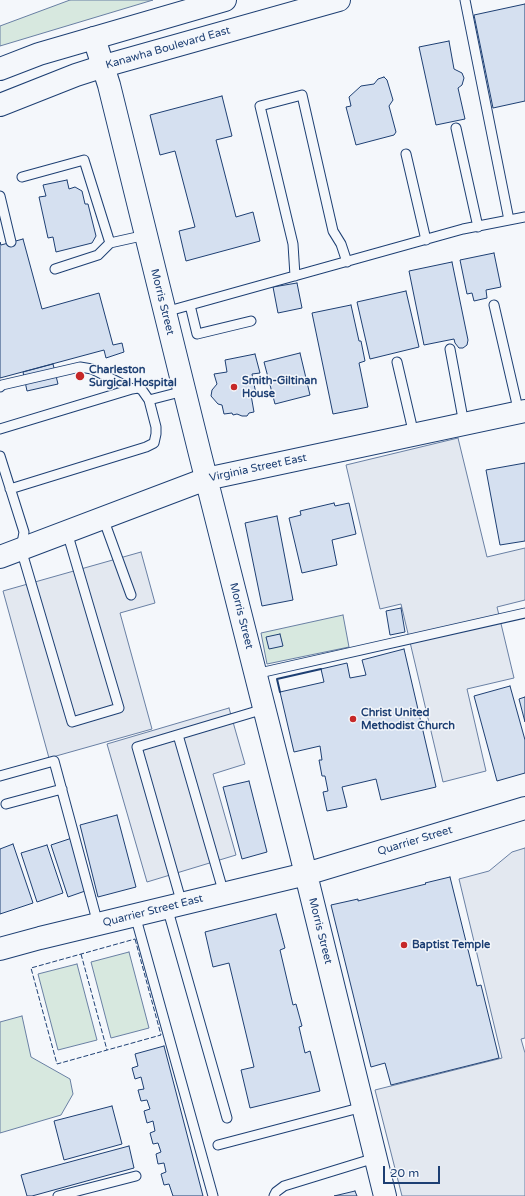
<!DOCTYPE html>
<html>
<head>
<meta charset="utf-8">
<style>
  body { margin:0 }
  #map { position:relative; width:525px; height:1196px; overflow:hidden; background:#f4f7fb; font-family:"Varela Round",sans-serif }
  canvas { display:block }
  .scale { position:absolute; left:383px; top:1166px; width:57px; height:18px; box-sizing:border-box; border:2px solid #1d3f73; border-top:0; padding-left:5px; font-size:12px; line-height:14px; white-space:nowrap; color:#1d3f73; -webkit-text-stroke:3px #f4f7fb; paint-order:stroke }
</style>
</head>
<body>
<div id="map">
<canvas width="525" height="1196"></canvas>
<div class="scale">20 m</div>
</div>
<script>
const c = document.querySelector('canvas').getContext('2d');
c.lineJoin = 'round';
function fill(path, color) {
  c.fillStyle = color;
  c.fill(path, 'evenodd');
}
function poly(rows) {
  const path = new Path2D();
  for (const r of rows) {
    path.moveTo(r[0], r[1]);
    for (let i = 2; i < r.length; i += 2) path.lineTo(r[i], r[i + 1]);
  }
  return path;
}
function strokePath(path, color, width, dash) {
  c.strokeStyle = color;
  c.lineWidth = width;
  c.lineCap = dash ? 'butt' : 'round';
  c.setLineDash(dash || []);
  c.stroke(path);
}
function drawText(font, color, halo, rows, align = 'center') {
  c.font = font + ' "Varela Round",sans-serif';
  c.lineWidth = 3;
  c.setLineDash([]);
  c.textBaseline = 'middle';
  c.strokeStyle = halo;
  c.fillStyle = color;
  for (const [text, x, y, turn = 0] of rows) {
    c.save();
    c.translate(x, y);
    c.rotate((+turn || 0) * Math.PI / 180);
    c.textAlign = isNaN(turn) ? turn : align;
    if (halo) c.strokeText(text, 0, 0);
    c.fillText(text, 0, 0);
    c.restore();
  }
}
const green = poly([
  [70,0,153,0,0,46,0,26,70,0],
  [343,615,349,647,267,664,261,633,343,615],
  [129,952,149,1028,111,1038,91,962,129,952],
  [77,964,97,1040,58,1050,38,974,77,964],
  [22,1016,31,1057,70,1079,73,1094,61,1115,0,1133,0,1022,22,1016]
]);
const parking = poly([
  [458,438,487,557,525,548,525,600,497,607,514,678,467,689,486,771,443,782,401,604,380,609,346,465,458,438],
  [141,552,155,603,120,613,152,729,49,758,3,591,141,552],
  [229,708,245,764,213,774,236,855,147,882,107,744,229,708],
  [525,848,525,1038,521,1039,525,1053,525,1196,402,1196,375,1090,502,1058,459,879,489,871,512,852,525,848]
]);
const building = poly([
  [525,4,525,101,493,108,474,15,525,4],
  [449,41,454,69,462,73,464,78,462,85,458,88,465,119,436,125,419,47,449,41],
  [384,77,387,80,393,100,389,106,396,132,394,135,356,145,346,107,351,106,349,97,361,86,374,84,378,79,384,77],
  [222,96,232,136,216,140,236,217,253,212,260,241,186,261,179,231,195,227,175,151,160,155,150,115,222,96],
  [67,180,69,189,75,187,82,191,85,204,88,204,96,236,92,243,56,252,53,237,48,238,39,197,46,196,43,185,67,180],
  [23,239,42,309,99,293,113,345,122,343,124,352,106,358,104,350,0,378,0,242,1,245,23,239],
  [494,253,501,287,486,290,487,298,474,301,472,293,467,294,460,260,494,253],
  [452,262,468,340,467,345,463,348,459,348,455,343,454,339,424,345,409,271,452,262],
  [297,283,302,308,278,313,273,287,297,283],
  [406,291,419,347,370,359,357,302,406,291],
  [351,305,359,341,361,341,365,361,359,363,368,407,333,414,312,313,351,305],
  [300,353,310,395,275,404,264,362,300,353],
  [255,354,260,373,252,374,256,394,251,395,254,412,249,413,247,416,242,416,237,414,233,415,232,413,224,414,222,405,218,404,211,396,212,390,217,384,214,374,227,372,225,360,255,354],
  [53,364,58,384,27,391,23,372,53,364],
  [525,463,525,541,500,545,486,470,525,463],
  [334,503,335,506,349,503,356,534,332,540,337,565,302,573,289,518,301,515,300,511,334,503],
  [277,516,293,600,262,606,245,523,277,516],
  [401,608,405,632,390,635,386,611,401,608],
  [280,634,283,646,269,649,266,637,280,634],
  [404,649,436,787,381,800,376,779,342,787,347,807,327,811,323,792,328,791,325,776,322,776,319,760,322,760,320,746,294,752,280,692,324,682,321,669,347,663,350,678,366,675,362,660,404,649],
  [510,686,525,740,525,773,497,781,474,696,510,686],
  [525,697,525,722,519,699,525,697],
  [249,781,267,852,242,859,223,787,249,781],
  [117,815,136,887,98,897,80,825,117,815],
  [72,838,88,890,68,897,51,845,72,838],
  [13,844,33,903,0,914,0,849,13,844],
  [47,845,63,893,37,902,21,853,47,845],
  [450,877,477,986,481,985,499,1058,391,1085,385,1063,371,1067,331,905,358,899,358,901,426,884,425,883,450,877],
  [276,914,285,948,280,950,293,1005,296,1004,302,1026,299,1027,305,1053,310,1051,320,1091,250,1108,241,1070,254,1067,229,963,213,967,205,932,276,914],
  [164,1046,203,1196,173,1196,169,1184,164,1185,161,1174,166,1172,164,1163,158,1164,156,1154,161,1152,158,1143,153,1144,150,1133,155,1131,153,1121,147,1123,144,1111,150,1109,147,1100,141,1101,138,1090,144,1089,141,1077,135,1079,132,1068,138,1066,135,1054,164,1046],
  [112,1106,122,1144,64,1160,54,1121,112,1106],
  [129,1146,134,1168,32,1196,27,1196,21,1175,129,1146],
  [355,1191,357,1196,334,1196,355,1191]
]);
const lane = poly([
  [465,0,509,220],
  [456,128,478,227],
  [406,154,426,240],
  [22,177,84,160,110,243],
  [0,196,11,242],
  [55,269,98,255,110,243,146,235],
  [295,276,293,244,260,106,302,95,333,231,341,244,347,262],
  [190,305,197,334,251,321],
  [494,305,519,413],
  [165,312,463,229,525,217],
  [450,349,464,424],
  [397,362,414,435],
  [0,387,2,385,80,367,92,369,132,389],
  [149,400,184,391],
  [0,429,132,389,138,388,142,390,149,400,156,427,156,434,154,443,146,447,10,489],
  [0,456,24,532,21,549,72,722,119,708,67,532],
  [103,518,131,595],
  [255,674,525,613],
  [178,735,224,894],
  [0,776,54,761,98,924],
  [6,804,62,789],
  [182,904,137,747,264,709],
  [167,907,227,1118],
  [135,915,213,1196],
  [218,1145,363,1107],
  [58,1196,136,1176],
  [274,1196,276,1192,284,1186,375,1158]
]);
const secondary = poly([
  [94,38,109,85,200,454,299,846,385,1196],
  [0,557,206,479,525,411],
  [0,949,40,938,306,874,525,808]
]);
const primary = poly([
  [0,69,39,54,225,0],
  [0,105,76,75,104,66,339,0]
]);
const fence = poly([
  [135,939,161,1035,57,1064,31,968,135,939],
  [81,954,107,1050]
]);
const wall = poly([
  [280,692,277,679,321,669]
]);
const markers = [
  [80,376,5,"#c62828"],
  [234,387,4,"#c62828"],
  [353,719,4,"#c62828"],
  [404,945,4,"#c62828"]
];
const streetNames = [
  ["Kanawha Boulevard East",168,48,-16],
  ["Morris Street",162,302,76],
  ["Virginia Street East",258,468,-12],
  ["Morris Street",241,616,76],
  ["Quarrier Street",415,841,-17],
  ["Quarrier Street East",153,911,-14],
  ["Morris Street",320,931,76]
];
const poiNames = [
  ["Charleston",89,370],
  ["Surgical Hospital",89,383],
  ["Smith-Giltinan",242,381],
  ["House",242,394],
  ["Christ United",361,713],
  ["Methodist Church",361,726],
  ["Baptist Temple",412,945]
];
fill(green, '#d7e8df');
strokePath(green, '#687fa3', 1);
fill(parking, '#e3e8f0');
strokePath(parking, '#687fa3', 1);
fill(building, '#d5e0f0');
strokePath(building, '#1d3f73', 1);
strokePath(lane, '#1d3f73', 11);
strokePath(secondary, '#1d3f73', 24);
strokePath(primary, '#1d3f73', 24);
strokePath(lane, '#f4f7fb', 9);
strokePath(secondary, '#f4f7fb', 22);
strokePath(primary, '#f4f7fb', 22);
strokePath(fence, '#1d3f73', 1, [5, 2]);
strokePath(wall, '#1d3f73', 2);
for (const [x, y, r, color] of markers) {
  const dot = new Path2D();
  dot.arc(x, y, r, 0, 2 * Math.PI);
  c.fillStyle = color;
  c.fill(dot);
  strokePath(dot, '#f4f7fb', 1.5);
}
drawText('11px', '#1d3f73', '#f4f7fb', streetNames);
drawText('bold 11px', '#1d3f73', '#f4f7fb', poiNames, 'left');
</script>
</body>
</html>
